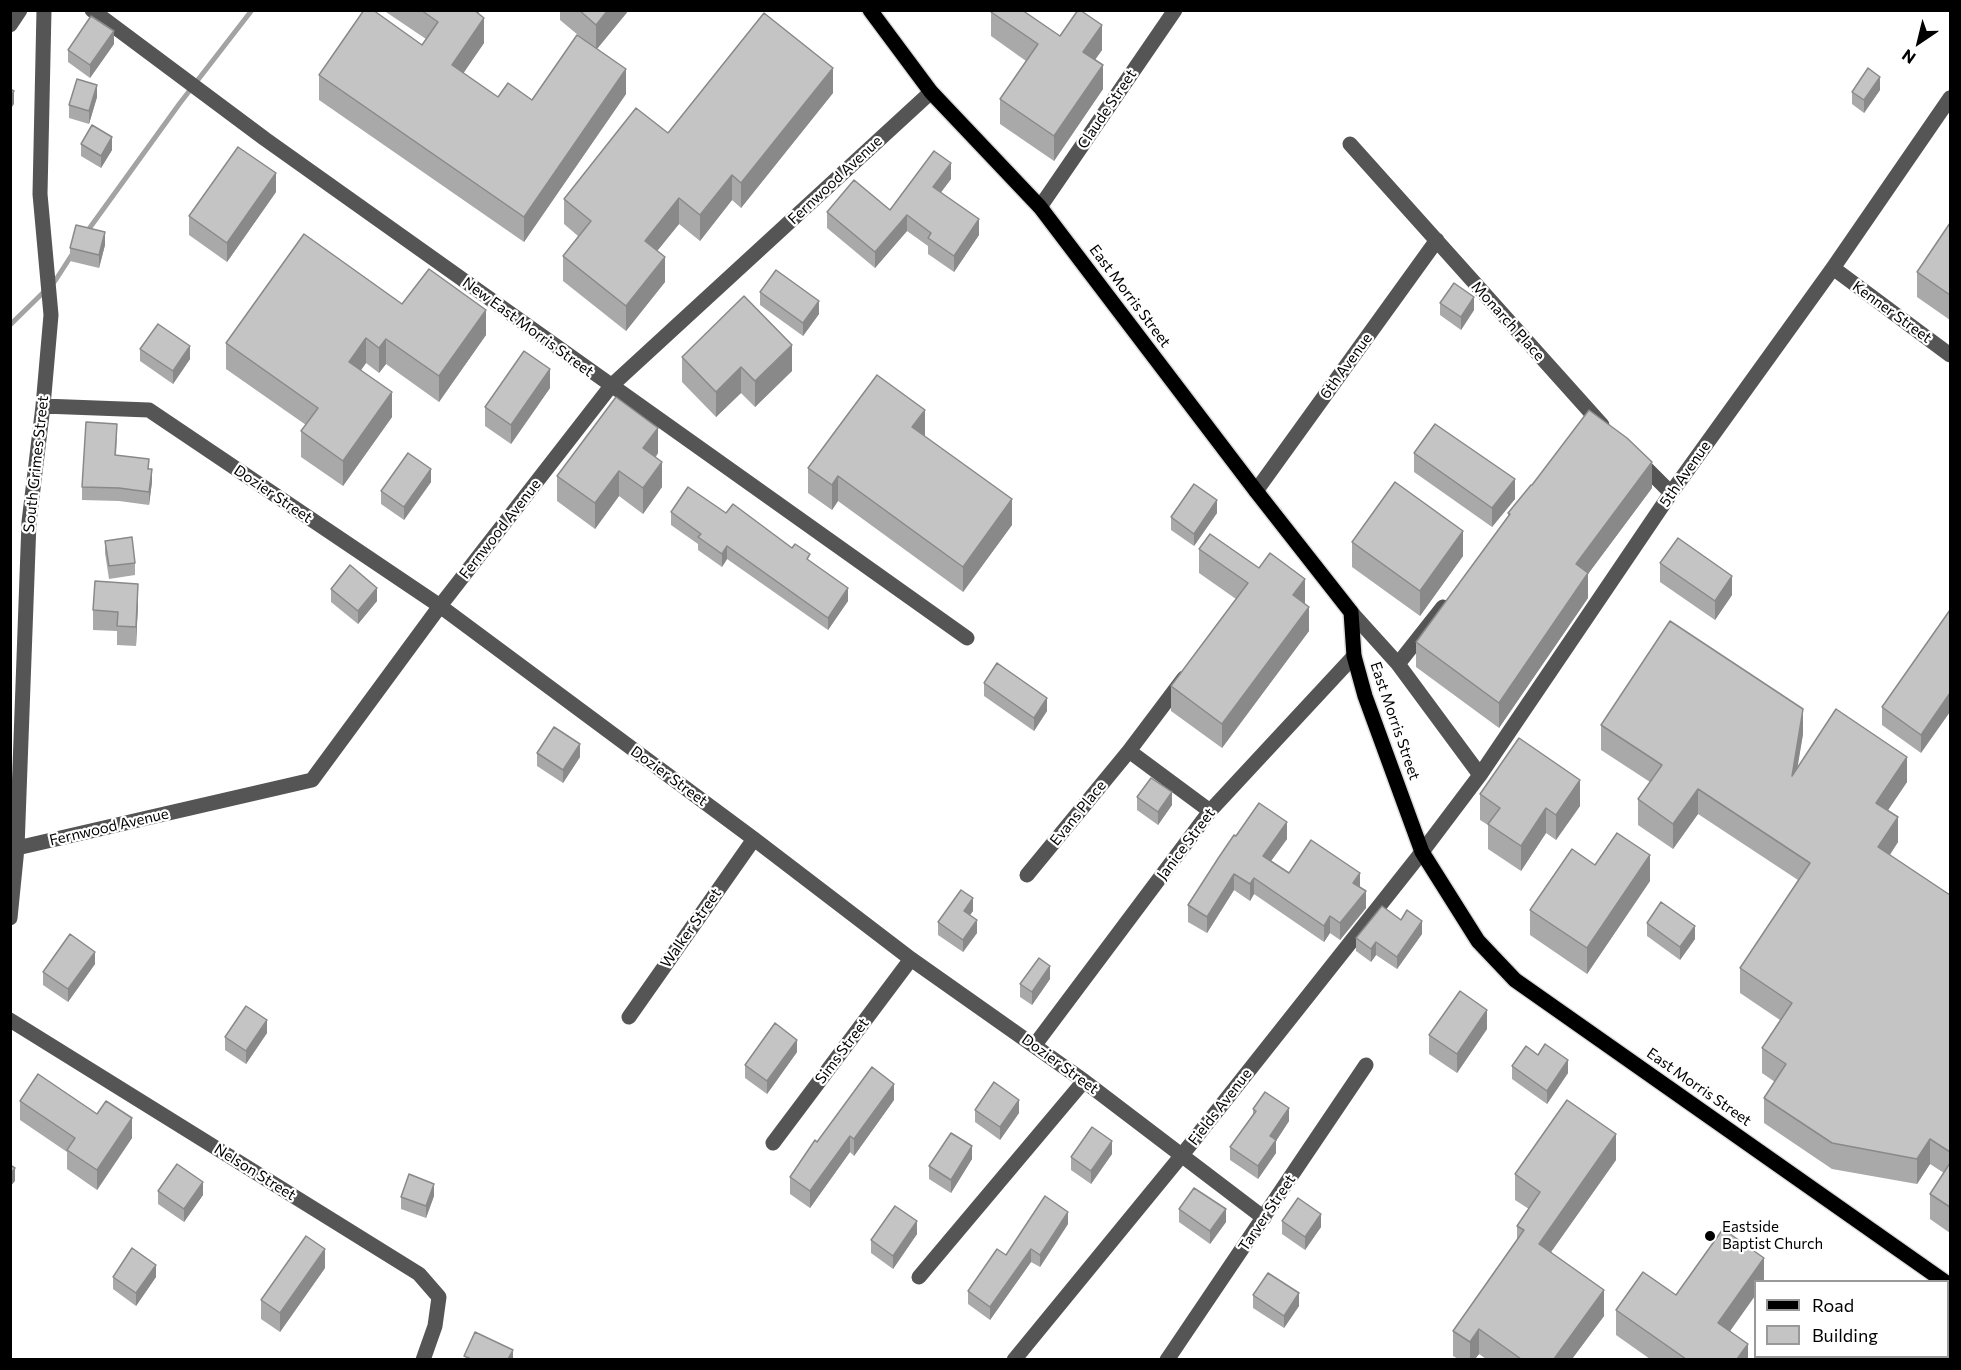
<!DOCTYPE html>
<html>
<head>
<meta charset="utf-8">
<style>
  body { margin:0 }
  #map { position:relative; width:1961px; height:1370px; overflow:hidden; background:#fff; font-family:Commissioner,sans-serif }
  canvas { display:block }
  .frame { position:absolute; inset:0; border:12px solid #000; pointer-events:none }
  .legend { position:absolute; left:1754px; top:1280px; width:195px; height:78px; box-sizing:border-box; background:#fff; border:2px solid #999; margin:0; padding:8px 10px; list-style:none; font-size:18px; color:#000 }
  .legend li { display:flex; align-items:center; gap:12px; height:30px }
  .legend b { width:30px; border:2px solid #999 }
  .north { position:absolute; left:1889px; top:12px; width:60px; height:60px; -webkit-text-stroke:4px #fff; paint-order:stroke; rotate:215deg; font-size:16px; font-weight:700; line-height:24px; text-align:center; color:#000 }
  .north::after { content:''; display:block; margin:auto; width:21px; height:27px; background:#000; clip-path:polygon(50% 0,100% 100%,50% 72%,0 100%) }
</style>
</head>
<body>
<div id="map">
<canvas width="1961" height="1370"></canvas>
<div class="frame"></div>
<ul class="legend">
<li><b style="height:8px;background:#000"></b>Road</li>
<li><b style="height:16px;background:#c4c4c4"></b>Building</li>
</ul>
<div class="north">N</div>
</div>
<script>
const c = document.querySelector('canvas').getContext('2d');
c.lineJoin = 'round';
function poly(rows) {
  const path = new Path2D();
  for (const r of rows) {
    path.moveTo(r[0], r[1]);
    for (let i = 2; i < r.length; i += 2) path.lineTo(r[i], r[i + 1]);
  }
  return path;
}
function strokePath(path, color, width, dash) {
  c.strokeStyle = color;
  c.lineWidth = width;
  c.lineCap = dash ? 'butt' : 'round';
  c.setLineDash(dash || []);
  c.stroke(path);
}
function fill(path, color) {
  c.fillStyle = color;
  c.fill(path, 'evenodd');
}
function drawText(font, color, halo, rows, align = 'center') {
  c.font = font + ' Commissioner,sans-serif';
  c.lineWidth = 4.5;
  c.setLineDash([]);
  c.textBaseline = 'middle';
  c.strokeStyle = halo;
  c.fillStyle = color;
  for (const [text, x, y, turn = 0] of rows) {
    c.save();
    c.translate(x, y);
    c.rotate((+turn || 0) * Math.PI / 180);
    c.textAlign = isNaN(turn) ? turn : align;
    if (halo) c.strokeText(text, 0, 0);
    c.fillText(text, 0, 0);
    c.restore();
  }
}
const stream = poly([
  [86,233,180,103,252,10],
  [10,325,55,281,73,253]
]);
const minor = poly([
  [92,10,265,139,967,638],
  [10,25,20,10],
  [1350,144,1602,425],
  [1040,207,1175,10],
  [1833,268,1950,355],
  [43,406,149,410,440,606,754,839,911,959,1084,1081,1264,1218],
  [1639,461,1671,493],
  [1256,491,1437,240],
  [1351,612,1398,664,1480,775],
  [1398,664,1443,607],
  [1129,751,1210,811],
  [17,848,312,780,440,606,611,386,931,92],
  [1027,875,1129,751,1184,678],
  [10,918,17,848,29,522,43,406,51,315,40,194,44,10],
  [629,1017,754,839],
  [10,1020,419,1274,439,1297,435,1326,423,1360],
  [1034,1046,1210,811,1354,656],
  [773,1143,911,959],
  [919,1277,1084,1081],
  [1014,1360,1182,1155,1422,852,1480,775,1671,493,1833,268,1950,98],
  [1167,1360,1366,1065]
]);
const major = poly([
  [870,10,931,92,1040,207,1256,491,1351,612,1354,656,1365,696,1422,852,1478,941,1515,980,1945,1282]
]);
const wall = poly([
  [386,10,480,10,478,14,484,43,463,73,498,97,532,100,584,40,560,20,560,10,629,10,597,49,626,94,524,242,319,100,319,75,422,45,426,39,386,12],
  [991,12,1102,50,1095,60,1103,89,1054,161,1000,124,1000,99,1026,61,991,36],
  [114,44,90,78,68,62,68,50],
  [1880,90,1864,113,1852,104,1852,92],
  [833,93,741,208,732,200,700,241,679,224,657,251,665,282,626,331,563,281,563,256,578,236,564,224,564,199,668,133],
  [97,97,89,124,69,118,69,105],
  [81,144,112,150,101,168,81,156],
  [951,179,941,192,979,235,954,272,928,254,928,246,907,231,875,268,827,228,827,212,890,210],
  [276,192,227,262,189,235,189,216],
  [1950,223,1950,320,1917,297,1917,272],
  [105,245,99,268,70,261,70,248],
  [760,292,819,314,803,336,760,305],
  [1440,303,1474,310,1461,330,1440,315],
  [402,304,486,335,439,402,386,364,379,373,366,363,361,370,392,417,343,486,301,457,301,431,306,425,226,369,226,343],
  [140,349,190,359,173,384,140,361],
  [682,357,792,371,755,407,741,393,716,417,682,382],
  [550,388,511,444,485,426,485,407],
  [925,435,925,436,1012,525,963,592,838,501,832,510,808,493,808,468],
  [117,437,116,455,149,469,152,482,149,505,119,501,82,500,82,487],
  [658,453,656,457,662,487,643,514,619,496,595,529,557,501,557,476],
  [1414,453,1515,499,1492,527,1414,472],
  [431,482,404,520,381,504,381,491],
  [1532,485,1652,488,1588,574,1588,598,1499,728,1416,667,1416,642,1508,517,1508,513],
  [671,512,726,513,848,601,828,630,727,559,722,567,698,550,698,544,671,525],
  [1217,513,1194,546,1171,530,1171,517],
  [105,541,135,563,135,575,109,579,105,553],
  [1352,542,1463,556,1420,616,1352,567],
  [1199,549,1305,603,1309,631,1222,748,1171,711,1171,686,1236,599,1199,573],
  [1660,563,1732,595,1715,620,1660,582],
  [331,589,377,601,358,624,331,602],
  [138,603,136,646,117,645,117,631,93,630,93,610],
  [1950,610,1921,753,1882,725,1882,707],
  [984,683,1047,711,1034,731,984,696],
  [1601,725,1803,734,1797,767,1907,782,1888,810,1898,842,1890,855,1950,895,1950,1233,1930,1219,1930,1194,1944,1173,1930,1164,1917,1184,1832,1169,1764,1123,1764,1098,1775,1082,1762,1073,1762,1048,1780,1020,1740,993,1740,968,1798,880,1698,814,1673,849,1638,825,1638,799,1650,782,1601,750],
  [537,753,580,757,563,783,537,766],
  [1480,794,1580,806,1556,840,1546,833,1521,871,1488,849,1488,825,1480,820],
  [1137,797,1172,805,1158,825,1137,810],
  [1236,836,1287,839,1271,861,1289,873,1360,887,1366,908,1340,940,1330,933,1324,942,1254,894,1250,901,1234,890,1207,933,1188,922,1188,905],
  [1595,865,1650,881,1587,974,1530,935,1530,910],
  [973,911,970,915,977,933,963,952,938,935,938,922],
  [1647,923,1695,939,1680,960,1647,936],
  [1422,934,1397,969,1376,955,1371,962,1356,951,1356,938],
  [95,964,68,1002,43,985,43,972],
  [1050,979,1032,1005,1020,997,1020,984],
  [1487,1029,1457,1073,1429,1054,1429,1035],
  [267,1033,246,1064,225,1050,225,1037],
  [797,1052,767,1094,745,1078,745,1065],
  [1538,1055,1568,1073,1547,1104,1512,1079,1512,1066],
  [894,1100,854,1156,850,1152,810,1208,790,1194,790,1177,817,1142],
  [20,1101,132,1138,97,1190,67,1169,67,1152,20,1120],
  [1253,1109,1289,1121,1276,1141,1276,1153,1258,1179,1230,1160,1230,1147,1253,1114],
  [975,1110,1019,1113,1000,1140,975,1122],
  [1112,1154,1091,1184,1071,1170,1071,1157],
  [972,1159,951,1193,929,1179,929,1166],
  [1616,1160,1551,1252,1604,1316,1572,1359,1486,1359,1479,1354,1475,1359,1458,1359,1453,1356,1453,1331,1517,1239,1517,1226,1529,1209,1515,1200,1515,1174],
  [158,1191,203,1195,184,1222,158,1204],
  [434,1196,426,1218,401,1209,401,1197],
  [1179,1209,1226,1222,1210,1244,1179,1222],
  [1282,1221,1321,1227,1305,1250,1282,1234],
  [1068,1224,1040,1267,1031,1262,990,1320,968,1304,968,1291,1006,1255],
  [917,1234,893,1269,871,1253,871,1240],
  [325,1268,280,1332,261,1319,261,1300],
  [113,1277,156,1277,136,1306,113,1289],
  [1764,1281,1730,1331,1748,1359,1650,1359,1616,1335,1616,1310,1676,1295],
  [1253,1295,1299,1306,1284,1328,1253,1308]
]);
const shadedWall = poly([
  [608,10,629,10,596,50,596,25],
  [484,18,484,43,452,90,452,65],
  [1102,25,1102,50,1083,76,1083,52],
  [114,31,114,44,90,78,90,65],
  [1103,65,1103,89,1054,161,1054,136],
  [833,68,833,93,741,208,741,183],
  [626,69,626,94,524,242,524,217],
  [1880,77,1880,90,1864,113,1864,100],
  [97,85,97,97,89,124,89,111],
  [14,91,14,104,10,110,10,97],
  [112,137,112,150,101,168,101,156],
  [951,163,951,179,933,203,933,187],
  [276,173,276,192,227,262,227,243],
  [732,175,732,200,700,241,700,215],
  [679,198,679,224,645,266,645,241],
  [907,215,907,231,875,268,875,252],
  [979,219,979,235,954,272,954,256],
  [105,232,105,245,99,268,99,255],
  [665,257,665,282,626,331,626,306],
  [1474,297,1474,310,1461,330,1461,317],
  [819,301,819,314,803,336,803,323],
  [486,310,486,335,439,402,439,376],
  [366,338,366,363,349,387,349,362],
  [386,339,386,364,379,373,379,348],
  [792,345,792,371,755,407,755,381],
  [190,346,190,359,173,384,173,371],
  [741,367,741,393,716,417,716,392],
  [550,369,550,388,511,444,511,425],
  [392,392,392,417,343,486,343,461],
  [925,410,925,435,912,452,912,427],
  [658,428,658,453,643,473,643,448],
  [662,462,662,487,643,514,643,488],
  [1652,462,1652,488,1588,574,1588,598,1499,728,1499,703,1576,564],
  [152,469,152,482,149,505,149,492],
  [431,469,431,482,404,520,404,507],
  [619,471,619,496,595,529,595,503],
  [838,476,838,501,832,510,832,485],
  [1515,479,1515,499,1492,527,1492,508],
  [1012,499,1012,525,963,592,963,567],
  [1217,500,1217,513,1194,546,1194,534],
  [1463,531,1463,556,1420,616,1420,591],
  [727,546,727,559,722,567,722,554],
  [1732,576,1732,595,1715,620,1715,601],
  [1305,579,1305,604,1293,595],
  [138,584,138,603,136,646,136,627],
  [377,588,377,601,358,624,358,611],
  [848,588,848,601,828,630,828,618],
  [1309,607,1309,631,1222,748,1222,724],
  [1950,693,1950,712,1921,753,1921,735],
  [1047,698,1047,711,1034,731,1034,718],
  [1803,709,1803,734,1792,801,1792,776],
  [580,744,580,757,563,783,563,770],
  [1907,757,1907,782,1876,828,1876,803],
  [1580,780,1580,806,1556,840,1556,815],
  [1698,789,1698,814,1673,849,1673,824],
  [1172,792,1172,805,1158,825,1158,812],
  [1546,808,1546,833,1521,871,1521,846],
  [1898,817,1898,842,1878,872,1878,847],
  [1287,822,1287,839,1263,872,1263,856],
  [1650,855,1650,881,1587,974,1587,948],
  [1360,873,1360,889,1353,883],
  [1234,874,1234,890,1207,933,1207,917],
  [1254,878,1254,894,1250,901,1250,884],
  [1366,891,1366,908,1340,940,1340,923],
  [973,898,973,911,964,923,964,911],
  [1330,916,1330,933,1324,942,1324,926],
  [977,920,977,933,963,952,963,940],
  [1422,921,1422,934,1397,969,1397,957],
  [1695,926,1695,939,1680,960,1680,947],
  [1376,942,1376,955,1371,962,1371,949],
  [95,952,95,964,68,1002,68,989],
  [1050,966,1050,979,1032,1005,1032,992],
  [1487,1010,1487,1029,1457,1073,1457,1054],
  [267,1020,267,1033,246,1064,246,1051],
  [797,1040,797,1052,767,1094,767,1081],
  [1568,1060,1568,1073,1547,1104,1547,1091],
  [894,1084,894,1100,854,1156,854,1139],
  [1019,1100,1019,1113,1000,1140,1000,1127],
  [1289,1108,1289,1121,1276,1141,1276,1153,1258,1179,1258,1166,1270,1136],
  [132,1118,132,1138,97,1190,97,1170],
  [1616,1134,1616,1160,1539,1269,1539,1244],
  [850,1136,850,1152,810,1208,810,1191],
  [1930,1139,1930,1164,1917,1184,1917,1159],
  [1112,1141,1112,1154,1091,1184,1091,1171],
  [972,1146,972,1159,951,1193,951,1180],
  [15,1168,15,1181,10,1187,10,1175],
  [203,1182,203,1195,184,1222,184,1209],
  [434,1184,434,1196,426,1218,426,1206],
  [1226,1209,1226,1222,1210,1244,1210,1231],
  [1068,1212,1068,1224,1040,1267,1040,1255],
  [1321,1214,1321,1227,1305,1250,1305,1237],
  [917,1221,917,1234,893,1269,893,1256],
  [325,1249,325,1268,280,1332,280,1313],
  [1031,1249,1031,1262,990,1320,990,1307],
  [1764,1258,1764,1281,1755,1281,1755,1296,1718,1348,1718,1323],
  [156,1265,156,1277,136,1306,136,1293],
  [1604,1290,1604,1316,1572,1359,1554,1359],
  [1299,1293,1299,1306,1284,1328,1284,1316],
  [1479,1329,1479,1354,1475,1359,1470,1359,1470,1342],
  [1748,1344,1748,1359,1737,1359],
  [513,1350,513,1359,508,1359],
  [1928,1356,1935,1356,1935,1359,1926,1359]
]);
const building = poly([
  [364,10,373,10,422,45,438,22,421,10,474,10,484,18,452,65,498,97,508,83,532,100,577,35,626,69,524,217,319,75,364,10],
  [579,10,608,10,596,25,579,10],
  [992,10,1022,10,1060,36,1078,10,1080,10,1102,25,1083,52,1103,65,1054,136,1000,99,1038,44,991,12,992,10],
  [764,13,833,68,741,183,732,175,700,215,679,198,645,241,665,257,626,306,563,256,591,221,564,199,636,108,668,133,764,13],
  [91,16,114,31,90,65,68,50,91,16],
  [1868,68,1880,77,1864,100,1852,92,1868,68],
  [77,79,97,85,89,111,69,105,77,79],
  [10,89,14,91,10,97,10,89],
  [92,125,112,137,101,156,81,144,92,125],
  [238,147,276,173,227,243,189,216,238,147],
  [934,151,951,163,933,187,979,219,954,256,928,238,931,233,907,215,875,252,827,212,854,180,890,210,934,151],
  [1950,223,1950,295,1917,272,1950,223],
  [76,225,105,232,99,255,70,248,76,225],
  [304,234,402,304,429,269,486,310,439,376,386,339,379,348,366,338,349,362,392,392,343,461,301,431,318,408,226,343,304,234],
  [776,270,819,301,803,323,760,292,776,270],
  [1454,283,1474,297,1461,317,1440,303,1454,283],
  [744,296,792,345,755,381,741,367,716,392,682,357,744,296],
  [158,324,190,346,173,371,140,349,158,324],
  [524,351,550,369,511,425,485,407,524,351],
  [877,375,925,410,912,427,1012,499,963,567,838,476,832,485,808,468,877,375],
  [616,397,658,428,643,448,662,462,643,488,619,471,595,503,557,476,616,397],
  [1589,410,1627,438,1652,462,1576,564,1588,573,1499,703,1416,642,1510,514,1508,513,1531,485,1532,485,1589,410],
  [86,422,117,424,115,455,149,459,148,469,152,469,149,492,119,488,82,487,86,422],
  [1435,424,1515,479,1492,508,1414,453,1435,424],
  [408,453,431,469,404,507,381,491,408,453],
  [1395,482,1463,531,1420,591,1352,542,1395,482],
  [1194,484,1217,500,1194,534,1171,517,1194,484],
  [688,487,726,513,733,504,792,548,795,544,810,554,807,559,848,588,828,618,727,546,722,554,698,537,701,534,671,512,688,487],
  [1210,534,1259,568,1270,553,1305,579,1293,595,1309,607,1222,724,1171,686,1248,583,1199,549,1210,534],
  [132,537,135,563,109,566,105,541,132,537],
  [1678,538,1732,576,1715,601,1660,563,1678,538],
  [350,565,377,588,358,611,331,589,350,565],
  [95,581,138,584,136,627,117,626,118,612,93,610,95,581],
  [1950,610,1950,693,1921,735,1882,707,1950,610],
  [1670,621,1803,709,1792,776,1836,709,1907,757,1876,803,1898,817,1878,847,1950,895,1950,1152,1930,1139,1917,1159,1832,1143,1764,1098,1786,1064,1762,1048,1792,1003,1740,968,1810,863,1698,789,1673,824,1638,799,1662,765,1601,725,1670,621],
  [997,663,1047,698,1034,718,984,683,997,663],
  [554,727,580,744,563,770,537,753,554,727],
  [1519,738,1580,780,1556,815,1546,808,1521,846,1488,824,1500,808,1480,794,1519,738],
  [1151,778,1172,792,1158,812,1137,797,1151,778],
  [1259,803,1287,822,1263,856,1289,873,1311,840,1360,873,1353,883,1366,891,1340,923,1330,916,1324,926,1254,878,1250,884,1234,874,1207,917,1188,905,1219,857,1234,835,1236,836,1259,803],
  [1617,833,1650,855,1587,948,1530,910,1572,849,1595,865,1617,833],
  [961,890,973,898,964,911,977,920,963,940,938,922,961,890],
  [1661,902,1695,926,1680,947,1647,923,1661,902],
  [1382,906,1401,920,1407,910,1422,921,1397,957,1376,942,1371,949,1356,938,1382,906],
  [70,934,95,952,68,989,43,972,70,934],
  [1039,958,1050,966,1032,992,1020,984,1039,958],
  [1460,991,1487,1010,1457,1054,1429,1035,1460,991],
  [246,1006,267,1020,246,1051,225,1037,246,1006],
  [775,1023,797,1040,767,1081,745,1065,775,1023],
  [1545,1044,1568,1060,1547,1091,1512,1066,1526,1046,1538,1055,1545,1044],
  [872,1067,894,1084,854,1139,850,1136,810,1191,790,1177,815,1140,817,1142,872,1067],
  [38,1074,97,1114,106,1101,132,1118,97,1170,67,1150,75,1138,20,1101,38,1074],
  [994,1082,1019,1100,1000,1127,975,1110,994,1082],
  [1265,1092,1289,1108,1270,1136,1276,1140,1258,1166,1230,1147,1256,1111,1253,1109,1265,1092],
  [1567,1100,1616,1134,1539,1244,1604,1290,1554,1359,1521,1359,1479,1329,1470,1342,1453,1331,1524,1230,1517,1226,1540,1192,1515,1174,1567,1100],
  [1092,1127,1112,1141,1091,1171,1071,1157,1092,1127],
  [951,1133,972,1146,951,1180,929,1166,951,1133],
  [1950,1163,1950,1207,1930,1194,1950,1163],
  [177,1164,203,1182,184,1209,158,1191,177,1164],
  [10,1165,15,1168,10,1175,10,1165],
  [409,1174,434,1184,426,1206,401,1197,409,1174],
  [1194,1188,1226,1209,1210,1231,1179,1209,1194,1188],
  [1045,1196,1068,1212,1040,1255,1031,1249,990,1307,968,1291,997,1249,1006,1255,1045,1196],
  [1298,1198,1321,1214,1305,1237,1282,1221,1298,1198],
  [895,1206,917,1221,893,1256,871,1240,895,1206],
  [1723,1229,1764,1258,1718,1323,1748,1344,1737,1359,1686,1359,1616,1310,1643,1272,1676,1295,1723,1229],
  [306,1236,325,1249,280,1313,261,1300,306,1236],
  [132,1248,156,1265,136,1293,113,1277,132,1248],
  [1268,1273,1299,1293,1284,1316,1253,1295,1268,1273],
  [475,1332,513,1350,508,1359,471,1359,464,1356,475,1332],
  [1803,1356,1928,1356,1926,1359,1801,1359,1803,1356]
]);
const markers = [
  [1710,1236,6,"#000"]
];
const streetNames = [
  ["Claude Street",1107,109,-56],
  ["Fernwood Avenue",835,180,-43],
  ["East Morris Street",1130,296,53],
  ["Kenner Street",1892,312,36],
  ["Monarch Place",1508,321,48],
  ["New East Morris Street",528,327,36],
  ["6th Avenue",1346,366,-54],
  ["South Grimes Street",36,464,-84],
  ["5th Avenue",1685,474,-55],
  ["Dozier Street",273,494,34],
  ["Fernwood Avenue",500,529,-52],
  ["East Morris Street",1395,721,71],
  ["Dozier Street",669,776,36],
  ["Evans Place",1078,813,-51],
  ["Fernwood Avenue",109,827,-13],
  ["Janice Street",1186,844,-53],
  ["Walker Street",691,928,-55],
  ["Sims Street",842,1051,-53],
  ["Dozier Street",1060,1064,36],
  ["East Morris Street",1699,1087,35],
  ["Fields Avenue",1220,1107,-52],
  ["Nelson Street",255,1172,32],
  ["Tarver Street",1267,1213,-56]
];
const poiNames = [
  ["Eastside",1722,1227],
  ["Baptist Church",1722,1244]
];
strokePath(stream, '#a3a3a3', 5);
strokePath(major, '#dbdbdb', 18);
strokePath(minor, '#555', 15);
strokePath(major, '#000', 15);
fill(wall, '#a9a9a9');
fill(shadedWall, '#898989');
fill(building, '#c4c4c4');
strokePath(building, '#898989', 1.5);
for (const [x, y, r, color] of markers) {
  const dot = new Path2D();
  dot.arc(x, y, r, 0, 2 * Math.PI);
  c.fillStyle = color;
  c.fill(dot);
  strokePath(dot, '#fff', 2);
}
drawText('15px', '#000', '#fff', streetNames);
drawText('15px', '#000', '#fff', poiNames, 'left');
</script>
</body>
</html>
